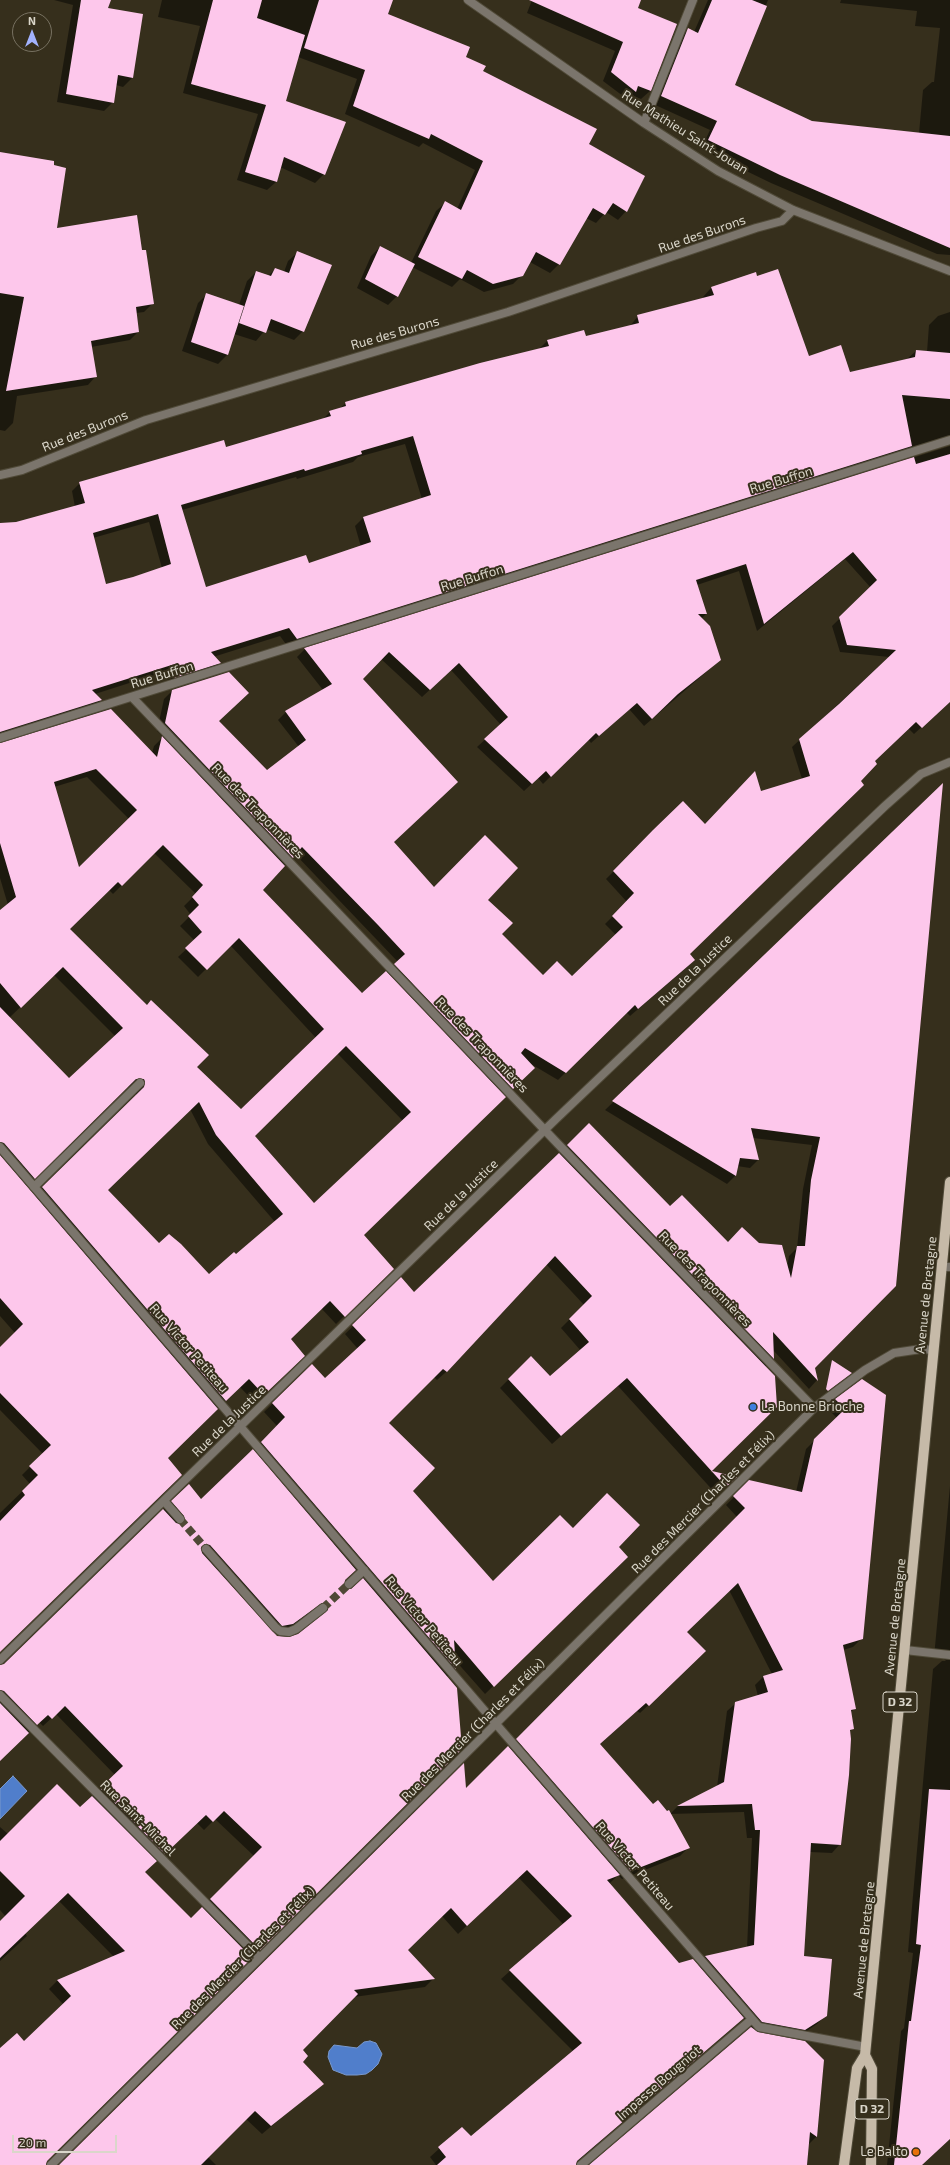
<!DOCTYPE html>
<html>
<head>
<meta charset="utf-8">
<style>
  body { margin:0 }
  #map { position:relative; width:950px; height:2165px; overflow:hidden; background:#362f1c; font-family:"Exo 2",sans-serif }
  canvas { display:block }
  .north { position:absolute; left:12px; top:12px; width:40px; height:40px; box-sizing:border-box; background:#362f1c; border:1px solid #787262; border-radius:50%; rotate:0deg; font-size:11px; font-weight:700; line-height:16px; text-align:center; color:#dad6ca }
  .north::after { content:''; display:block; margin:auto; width:14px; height:18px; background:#a2b2fd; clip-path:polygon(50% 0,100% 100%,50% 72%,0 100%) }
  .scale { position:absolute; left:12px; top:2135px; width:105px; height:18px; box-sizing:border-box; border:2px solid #dad6ca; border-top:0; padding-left:5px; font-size:12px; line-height:14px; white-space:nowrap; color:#dad6ca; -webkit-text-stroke:3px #362f1c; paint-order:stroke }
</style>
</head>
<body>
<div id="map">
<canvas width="950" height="2165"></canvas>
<div class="north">N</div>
<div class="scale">20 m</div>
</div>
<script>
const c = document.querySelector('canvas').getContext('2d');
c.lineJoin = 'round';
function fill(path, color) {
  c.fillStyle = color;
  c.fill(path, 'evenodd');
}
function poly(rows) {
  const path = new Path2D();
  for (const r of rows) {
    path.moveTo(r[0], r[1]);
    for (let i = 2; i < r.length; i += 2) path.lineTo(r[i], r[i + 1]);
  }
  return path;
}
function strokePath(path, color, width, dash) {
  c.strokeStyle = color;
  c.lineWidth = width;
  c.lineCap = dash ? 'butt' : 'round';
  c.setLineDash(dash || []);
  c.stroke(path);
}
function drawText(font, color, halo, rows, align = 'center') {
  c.font = font + ' "Exo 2",sans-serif';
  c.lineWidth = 4;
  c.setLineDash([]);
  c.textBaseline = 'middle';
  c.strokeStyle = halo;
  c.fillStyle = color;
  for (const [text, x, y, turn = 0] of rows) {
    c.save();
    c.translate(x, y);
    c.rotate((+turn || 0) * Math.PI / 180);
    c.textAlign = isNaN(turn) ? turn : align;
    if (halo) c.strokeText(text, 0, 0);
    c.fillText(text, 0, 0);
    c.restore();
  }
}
const water = poly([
  [13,1776,27,1791,0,1819,0,1789,13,1776],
  [370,2041,376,2043,382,2054,378,2064,372,2070,366,2074,357,2075,346,2075,333,2070,328,2057,329,2051,334,2045,357,2048,364,2042,370,2041]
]);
const shadow = poly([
  [54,0,110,0,107,9,141,15,132,78,123,87,116,85,113,102,104,111,57,102,73,5],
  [162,0,392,0,386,14,465,58,481,72,588,144,626,211,618,220,606,212,596,223,586,218,559,264,550,273,530,262,522,275,513,284,484,292,460,279,452,287,412,267,397,296,388,305,357,288,371,256,380,247,411,263,436,211,445,203,457,209,475,170,423,143,419,147,345,114,357,79,298,57,285,101,324,174,315,183,280,167,276,182,267,190,237,180,258,114,183,93,200,26,158,17],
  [532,0,640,0,637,9,676,25,650,91,641,99,631,95,627,99,603,81,615,51,527,13],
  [708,0,768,0,734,86,812,122,919,133,923,90,932,82,934,82,940,28,915,26,917,11,840,3,841,0,950,0,950,255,937,254,771,183,701,149,710,130,653,104,680,38,688,30,694,32],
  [0,153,55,229,141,251,153,303,144,312,136,313,138,332,130,340,91,347,96,376,88,385,17,396,13,423,5,431,0,430],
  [297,253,303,331,294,340,266,329,256,341,234,334,227,355,218,364,182,351,198,303,207,294,239,305,247,281,256,272,268,276,275,269,284,272,288,261],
  [711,288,809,358,849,373,907,359,916,351,927,352,929,325,938,316,950,312,950,442,946,446,939,443,288,647,280,636,213,657,219,663,211,671,167,685,170,670,95,694,101,700,93,708,0,737,0,524,16,523,75,507,72,491,80,483,225,448,322,420,330,412,339,409,346,403,538,350,547,341,585,337,630,326,638,316,704,299,703,297],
  [405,444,422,499,363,518,355,526,361,547,308,565,205,588,182,510,296,477,297,479,353,462,358,457],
  [149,522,162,568,134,578,105,585,93,538],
  [950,446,950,697,939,711,914,734,908,728,874,761,688,954,694,960,686,968,630,1016,626,1012,558,1080,531,1064,534,1068,363,1235,392,1269,336,1324,321,1308,289,1339,304,1356,255,1403,240,1387,217,1409,167,1458,0,1651,0,1513,30,1484,22,1475,43,1454,0,1410,0,1348,15,1333,0,1316,0,912,8,905,0,878,0,744,152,753,154,746,163,737,157,731,164,699,172,691,218,721,267,772,299,747,278,720,286,712,323,690,297,657,305,649],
  [845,559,871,588,832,626,840,652,889,657,792,747,802,779,760,792,705,825,646,839,606,879,627,902,605,924,616,935,571,977,543,976,500,934,487,900,434,888,393,842,361,679,381,659,422,697,451,670,501,725,477,747,524,791,538,778,543,784,588,739,591,743,629,709,644,726,720,660,702,618,706,614,697,585,739,571,757,631],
  [87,777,129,819,79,869,54,787],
  [154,853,196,894,184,906,191,915,180,926,195,941,178,957,198,977,230,945,316,1038,241,1111,195,1067,68,929,109,890,113,894],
  [295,854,398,962,362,994,262,890],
  [54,975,115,1036,69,1080,9,1018],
  [337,1053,403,1121,314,1205,254,1136],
  [132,1086,136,1088,136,1096,34,1196,25,1187,127,1087],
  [190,1109,208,1144,275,1222,209,1276,159,1244,106,1190],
  [941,786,814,1368,817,1380,809,1389,773,1350,773,1359,765,1367,776,1406,710,1472,735,1478,717,1495,618,1386,552,1444,500,1388,531,1357,550,1377,581,1351,561,1328,584,1305,546,1264,446,1372,437,1380,434,1377,387,1423,411,1491,493,1583,573,1529,618,1547,627,1557,485,1694,454,1659,455,1669,447,1677,461,1749,46,2161,45,2165,0,2165,0,2049,24,2042,63,2004,49,1989,57,1981,114,1957,59,1901,25,1933,27,1936,0,1961,0,1923,6,1917,0,1910,0,1827,8,1834,80,1808,115,1775,56,1714,43,1726,39,1722,0,1760,0,1666,4,1665,189,1485,201,1500,253,1451,277,1426,264,1412,312,1365,325,1380,358,1349,345,1334,401,1279,414,1294,589,1125,670,1208,728,1243,759,1244,787,1267,789,1256,797,1248,803,1189,812,1145,753,1138,758,1160,750,1168,737,1166,735,1176,727,1184,605,1110],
  [355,1570,363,1579,351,1590,344,1588,344,1580],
  [313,1611,320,1613,319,1620,299,1635,289,1638,276,1636,274,1634,284,1632],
  [215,1819,254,1856,191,1919,144,1873,197,1823,204,1830],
  [862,1381,862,1638,853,1647,843,1650,855,1708,850,1713,853,1728,849,1732,840,1844,832,1853,810,1852,803,1957,826,2015,817,2024,796,2038,754,2030,823,2061,816,2137,808,2145,807,2165,591,2165,751,2028,743,2018,573,2165,436,2165,430,2157,462,2128,471,2138,574,2052,501,1979,563,1924,518,1877,458,1934,442,1916,407,1950,433,1979,425,1987,354,1997,302,2050,301,2062,322,2084,262,2134,246,2119,208,2157,216,2165,60,2165,465,1790,508,1748,737,1517,726,1505,750,1481,796,1492,806,1449,837,1418,827,1408],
  [729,1590,772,1674,763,1677,755,1685,758,1696,736,1703,727,1711,717,1787,677,1807,670,1814,653,1805,599,1745,637,1711,640,1713,696,1660,686,1632],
  [744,1812,747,1838,752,1838,747,1948,705,1957,697,1966,679,1964,609,1884,618,1875,622,1879,680,1856,689,1847,670,1814],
  [950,1486,950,2137,921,2165,887,2165,901,2031,904,2028,913,1953,908,1952,933,1669,942,1661,946,1661,944,1659,934,1657]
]);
const building = poly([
  [81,0,111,0,108,8,143,14,133,78,118,75,114,103,66,94],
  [213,0,262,0,257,18,305,35,286,101,346,122,325,175,284,157,277,182,245,172,266,105,191,84],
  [319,0,393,0,388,14,470,47,466,57,486,66,483,71,597,129,589,144,645,176,627,212,613,203,605,215,593,208,560,265,536,252,523,276,493,284,467,270,462,279,418,257,445,201,461,210,483,161,431,134,429,139,353,106,365,70,304,48],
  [529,0,641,0,638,8,677,24,651,91,638,86,636,92,611,72,623,42],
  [712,0,752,0,767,6,735,85,812,121,950,136,950,248,780,175,708,140,717,121,661,96,688,28,698,33],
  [0,152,54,161,54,165,66,168,57,228,137,215,142,250,146,250,154,304,136,307,139,332,91,341,97,377,6,391,24,297,0,293],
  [380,246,415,264,398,297,365,279],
  [297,251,332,265,304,332,271,319,266,333,239,323,256,271,271,276,275,268,289,273],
  [778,269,809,356,841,345,850,372,915,357,916,350,950,353,950,399,902,395,912,446,297,639,289,628,211,652,221,663,174,678,178,663,92,690,102,700,0,732,0,523,16,522,85,503,79,482,224,440,226,447,331,416,329,411,346,406,345,402,480,363,549,346,547,340,584,330,586,336,639,323,637,315,714,295,711,287,756,272,757,276],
  [413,436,431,495,363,517,371,542,309,563,306,555,206,587,181,505,304,469,305,471,362,454,361,451],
  [158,514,171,564,133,577,106,584,93,533],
  [206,293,244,306,228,355,191,342],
  [950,454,950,702,922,728,916,722,875,761,877,764,861,781,864,785,690,954,695,960,638,1009,635,1005,566,1073,525,1048,521,1053,535,1068,513,1089,394,964,405,954,378,925,302,847,293,858,165,723,172,690,229,672,249,693,219,721,267,770,306,740,285,711,332,684,304,648,914,457,916,464],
  [853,552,877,580,839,617,847,645,896,650,839,704,799,739,810,776,761,791,755,771,705,824,683,801,653,830,613,871,634,893,612,916,623,927,572,976,557,961,543,975,502,934,513,923,488,900,518,868,485,835,434,887,394,842,458,782,363,679,389,652,430,690,459,663,508,717,484,739,532,784,546,771,551,777,596,733,599,736,637,703,652,719,678,694,721,660,710,626,698,614,707,614,696,580,746,564,764,624],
  [111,709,157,757,162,736,285,866,263,890,362,993,386,971,506,1097,364,1235,394,1269,345,1317,330,1301,291,1339,305,1356,264,1395,249,1379,226,1401,42,1187,144,1087,145,1082,144,1079,136,1079,35,1179,4,1143,0,1142,0,1007,69,1078,123,1028,63,967,21,1008,0,983,0,910,16,897,0,843,0,743],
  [96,769,137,810,79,867,54,782],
  [163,845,203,885,192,897,199,905,188,916,202,932,185,948,207,970,239,938,324,1029,241,1109,197,1067,209,1055,151,1000,147,1005,70,929,118,882,122,886],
  [346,1046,411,1112,314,1203,255,1136],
  [199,1102,216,1135,283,1214,236,1254,234,1252,209,1274,181,1244,169,1234,159,1243,108,1190],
  [943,783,896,1286,815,1368,818,1381,773,1332,774,1359,567,1145,589,1123,670,1206,682,1195,728,1242,742,1227,759,1243,782,1245,791,1278,797,1246,805,1246,811,1180,820,1137,751,1128,759,1160,740,1158,736,1176,612,1101],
  [559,1153,775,1376,777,1407,712,1471,737,1477,726,1487,627,1378,561,1436,508,1379,531,1356,550,1376,589,1342,569,1319,592,1296,555,1256,447,1372,443,1369,389,1423,435,1468,413,1491,493,1581,560,1515,573,1528,607,1493,640,1525,619,1547,628,1557,494,1687,454,1640,456,1669,261,1442,285,1417,272,1403,312,1364,325,1378,366,1340,352,1325,401,1277,414,1292],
  [0,1155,218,1409,168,1458,182,1475,0,1652,0,1521,25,1495,22,1491,38,1475,29,1466,51,1445,0,1393,0,1347,23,1324,0,1298],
  [832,1360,852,1373,828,1391,826,1389],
  [862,1379,886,1395,863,1639,843,1645,856,1709,851,1710,854,1729,850,1730,851,1739,849,1775,841,1845,811,1843,804,1956,832,1959,827,2016,805,2030,762,2022,705,1956,754,1945,760,1830,755,1830,752,1804,677,1806,724,1782,735,1702,768,1692,763,1676,783,1670,738,1583,687,1632,706,1651,649,1706,646,1703,600,1744,653,1804,658,1800,667,1811,669,1810,690,1848,631,1871,516,1739,745,1508,733,1496,749,1480,802,1492,814,1439,845,1409,835,1399],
  [253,1449,356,1570,345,1580,345,1587,351,1589,363,1578,457,1688,462,1749,260,1950,210,1899,262,1847,224,1811,213,1822,206,1815,165,1854,100,1788,123,1766,65,1706,52,1719,48,1715,37,1725,4,1691,0,1690,0,1665,4,1664,163,1509,176,1523,181,1524,184,1523,184,1516,171,1501,189,1484,201,1499],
  [205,1544,210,1545,282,1626,293,1624,322,1603,328,1605,328,1610,298,1634,289,1637,277,1636,202,1553,201,1547],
  [0,1703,29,1733,0,1761],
  [508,1746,620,1875,607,1880,679,1963,693,1959,744,2018,577,2161,576,2165,437,2165,446,2157,438,2147,462,2127,471,2136,582,2043,509,1970,572,1916,527,1870,467,1926,451,1908,408,1950,435,1979,354,1990,358,1994,303,2050,308,2056,303,2062,324,2084,271,2126,255,2111,201,2165,59,2165,464,1763,466,1788],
  [57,1784,80,1807,92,1796,157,1861,145,1872,191,1918,202,1907,252,1958,47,2161,46,2165,0,2165,0,2048,17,2033,24,2041,71,1996,57,1980,125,1951,68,1893,0,1958,0,1921,25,1896,0,1871,0,1841],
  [929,1789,950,1790,950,2139,922,2165,894,2165,909,2021,911,2021,921,1945,916,1944],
  [751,2027,758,2032,805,2041,824,2060,817,2137,810,2132,807,2165,589,2165]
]);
const minorTunnel = poly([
  [180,1519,206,1549],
  [323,1608,349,1584]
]);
const service = poly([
  [942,1267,950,1267],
  [905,1650,950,1655]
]);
const minor = poly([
  [468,0,644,123,718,171,793,210,950,271],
  [644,123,693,0],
  [0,475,22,470,146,420,508,312,756,228,782,221,793,210],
  [132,697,559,1145,814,1408],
  [0,738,950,440],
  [0,1147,496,1724,759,2027,866,2047],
  [34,1187,140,1083],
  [164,1501,180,1519],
  [206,1549,275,1627,280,1631,289,1632,296,1629,323,1608],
  [349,1584,364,1570],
  [0,1660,556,1119,885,806,921,774,950,762],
  [0,1695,259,1957],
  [51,2165,814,1408,865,1370,894,1353,921,1349,934,1350],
  [581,2165,752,2019]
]);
const primary = poly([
  [865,2055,872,2069,871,2165],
  [844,2165,857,2068,865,2055,950,1182]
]);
const markers = [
  [753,1407,4,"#3f7fe0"],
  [916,2152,4,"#e8710a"]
];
const shields = [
  [900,1702,34],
  [872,2109,34]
];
const shieldNames = [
  ["D 32",900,1702],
  ["D 32",872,2109]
];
const streetNames = [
  ["Rue Mathieu Saint-Jouan",685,132,32],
  ["Rue des Burons",702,234,-19],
  ["Rue des Burons",395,333,-16],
  ["Rue des Burons",85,431,-22],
  ["Rue Buffon",781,480,-17],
  ["Rue Buffon",472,578,-17],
  ["Rue Buffon",162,675,-17],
  ["Rue des Traponnières",258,811,46],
  ["Rue de la Justice",695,970,-44],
  ["Rue des Traponnières",482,1045,46],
  ["Rue de la Justice",461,1195,-44],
  ["Rue des Traponnières",705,1279,46],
  ["Avenue de Bretagne",926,1295,-84],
  ["Rue Victor Petiteau",189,1348,49],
  ["Rue de la Justice",229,1421,-44],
  ["Rue des Mercier (Charles et Félix)",703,1502,-45],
  ["Avenue de Bretagne",895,1617,-84],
  ["Rue Victor Petiteau",424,1621,50],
  ["Rue des Mercier (Charles et Félix)",473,1730,-45],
  ["Rue Saint-Michel",138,1818,45],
  ["Rue Victor Petiteau",635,1866,49],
  ["Avenue de Bretagne",864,1940,-84],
  ["Rue des Mercier (Charles et Félix)",243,1958,-45],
  ["Impasse Bougniot",659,2083,-41]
];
const poiNames = [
  ["La Bonne Brioche",761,1407],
  ["Le Balto",908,2152,"right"]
];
fill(water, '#507ecb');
strokePath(water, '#7998cb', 1);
fill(shadow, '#0007');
fill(building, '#fdc7eb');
strokePath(minorTunnel, '#4f4836', 8, [8, 4]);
strokePath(service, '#504a38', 10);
strokePath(minor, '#504a38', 10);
strokePath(primary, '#504a38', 12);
strokePath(service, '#7b756c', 8);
strokePath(minor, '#7b756c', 8);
strokePath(primary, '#c6baa8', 10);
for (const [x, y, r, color] of markers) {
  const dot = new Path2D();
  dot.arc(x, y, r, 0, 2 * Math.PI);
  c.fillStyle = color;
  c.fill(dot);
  strokePath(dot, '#362f1c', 1.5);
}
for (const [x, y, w] of shields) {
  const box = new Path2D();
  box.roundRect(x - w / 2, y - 10, w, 20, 3);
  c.fillStyle = '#362f1c';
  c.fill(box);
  strokePath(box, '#dad6ca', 1);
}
drawText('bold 12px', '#dad6ca', null, shieldNames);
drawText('13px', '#dad6ca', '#362f1c', streetNames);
drawText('13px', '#dad6ca', '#362f1c', poiNames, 'left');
</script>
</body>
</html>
